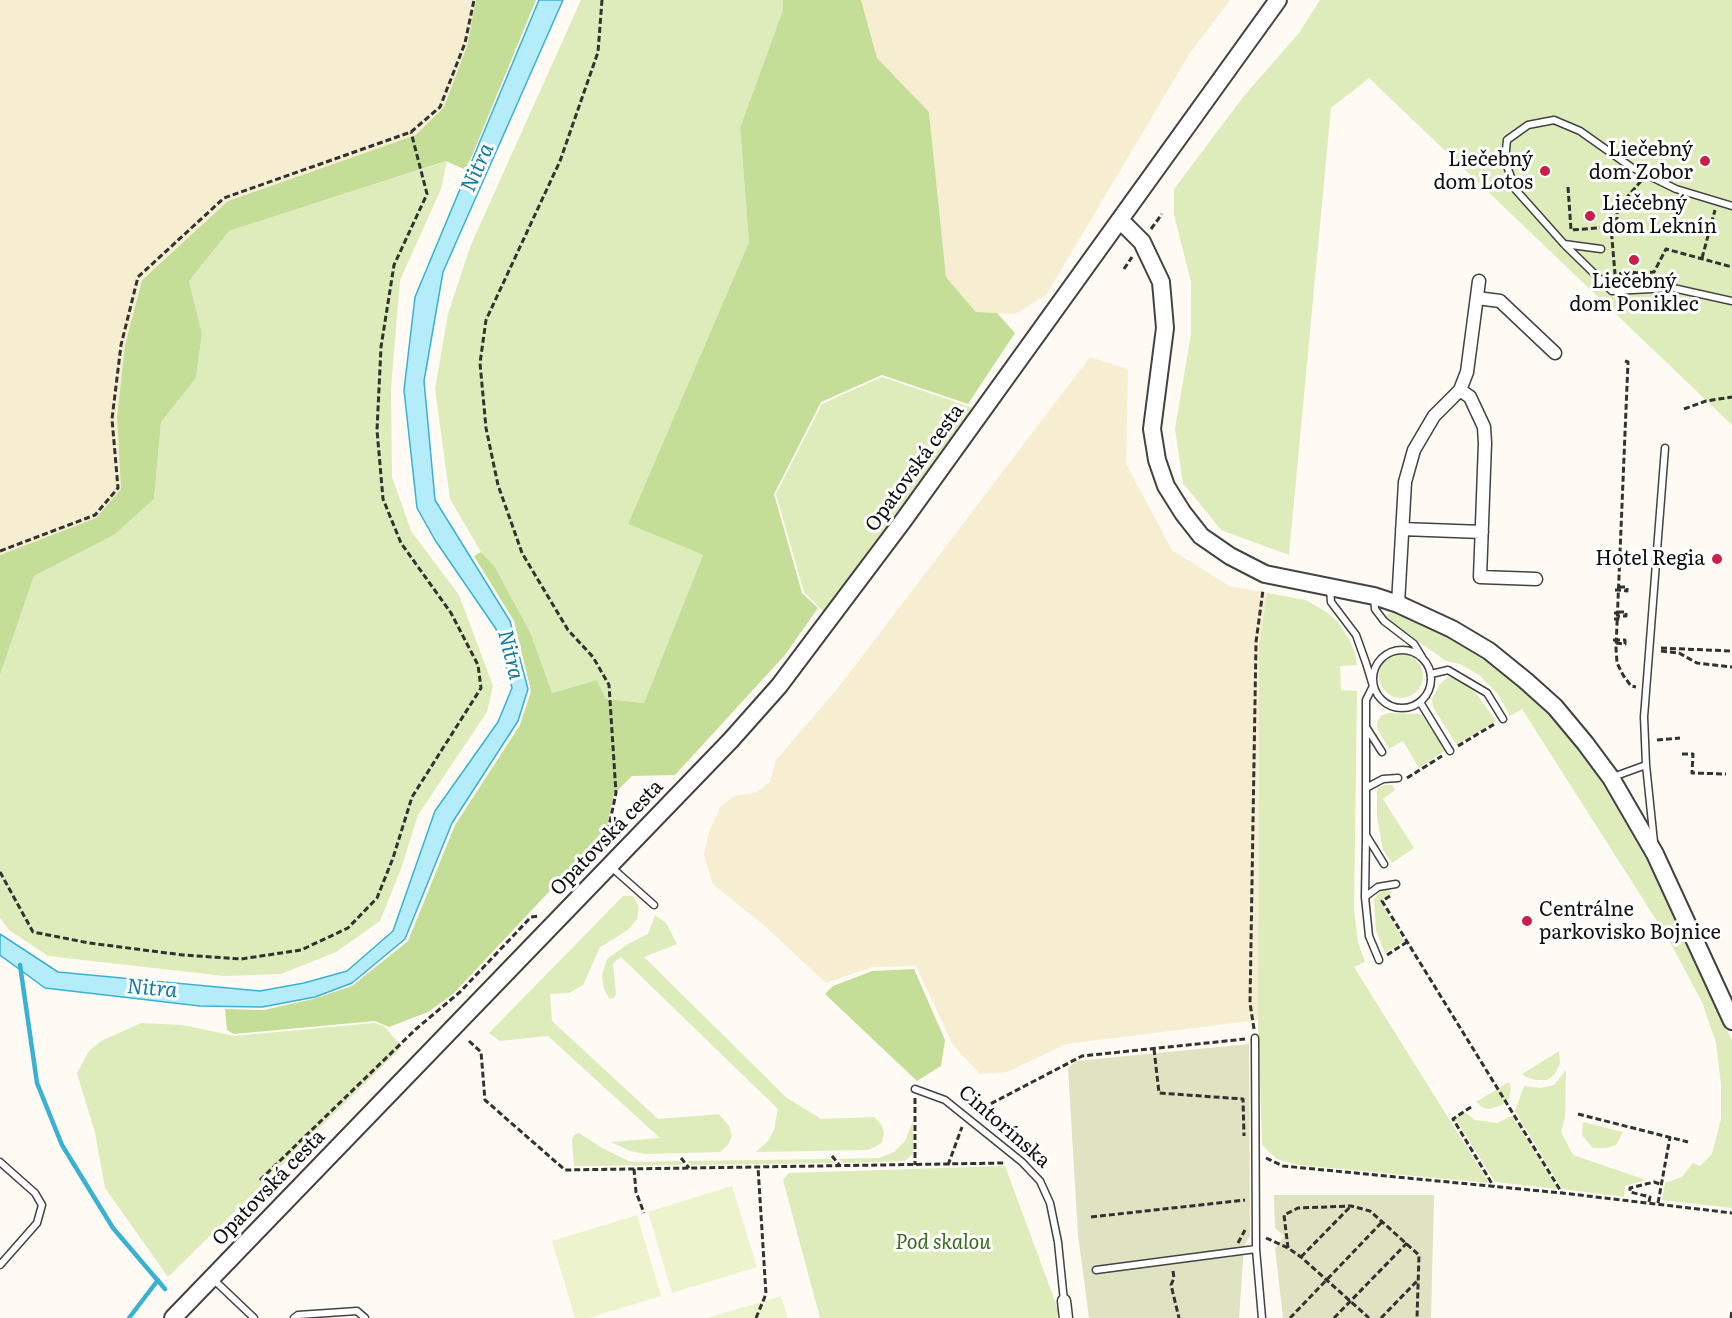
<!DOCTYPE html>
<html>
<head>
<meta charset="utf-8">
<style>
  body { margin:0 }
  canvas { display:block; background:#fffaf3 }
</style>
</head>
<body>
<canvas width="1732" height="1318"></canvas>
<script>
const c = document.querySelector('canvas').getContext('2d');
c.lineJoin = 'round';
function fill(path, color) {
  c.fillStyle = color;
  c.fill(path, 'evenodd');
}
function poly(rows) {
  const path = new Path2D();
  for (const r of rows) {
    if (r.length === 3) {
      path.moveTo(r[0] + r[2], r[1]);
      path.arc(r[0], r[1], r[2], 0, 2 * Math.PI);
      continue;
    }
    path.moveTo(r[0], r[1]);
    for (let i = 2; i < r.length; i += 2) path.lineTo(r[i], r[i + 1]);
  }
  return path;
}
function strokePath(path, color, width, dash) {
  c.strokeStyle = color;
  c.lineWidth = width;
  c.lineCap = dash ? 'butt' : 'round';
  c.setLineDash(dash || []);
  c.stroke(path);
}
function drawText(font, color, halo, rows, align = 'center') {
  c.font = font + ' Literata,serif';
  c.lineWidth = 6;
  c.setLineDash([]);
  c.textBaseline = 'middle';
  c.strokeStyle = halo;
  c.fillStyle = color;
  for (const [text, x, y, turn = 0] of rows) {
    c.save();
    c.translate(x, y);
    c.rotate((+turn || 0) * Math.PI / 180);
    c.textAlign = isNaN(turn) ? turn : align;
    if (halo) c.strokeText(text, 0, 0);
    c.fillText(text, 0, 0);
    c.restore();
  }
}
const farmland = poly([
  [0,0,476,0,467,46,444,107,416,135,228,201,142,279,125,345,117,417,121,489,96,518,0,555],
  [861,0,1230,0,1190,53,1046,295,1016,314,976,312,946,277,929,112,877,58],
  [1090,357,1128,369,1126,464,1172,550,1229,586,1267,593,1259,646,1258,1020,1066,1044,1007,1072,980,1074,953,1045,916,966,872,967,826,983,767,928,713,884,704,855,709,832,720,807,734,796,755,793,770,782,776,760,838,688]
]);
const green = poly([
  [581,0,783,0,783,10,740,128,749,242,628,524,703,555,644,703,606,699,597,680,552,693,531,634,495,567,481,552,450,499,435,389,448,314,470,247],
  [1320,0,1732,0,1732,425,1369,78,1331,108,1289,555,1221,530,1183,483,1175,429,1191,334,1191,282,1174,215,1174,189,1244,96,1299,33],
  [447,161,441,189,400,280,391,388,392,477,411,531,459,595,493,686,487,712,418,815,402,866,380,921,336,952,281,974,224,976,48,956,9,930,0,918,0,675,34,576,114,535,154,499,161,422,196,378,202,334,189,281,229,231],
  [882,377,973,408,824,612,804,592,776,494,822,404],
  [1267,593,1306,600,1328,613,1338,622,1349,639,1355,653,1357,665,1340,666,1341,690,1357,691,1354,910,1358,942,1365,962,1354,967,1489,1183,1299,1165,1277,1159,1262,1145,1258,1020,1259,646],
  [1394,613,1435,629,1487,662,1544,707,1598,776,1647,861,1732,1040,1732,1208,1662,1200,1665,1183,1682,1177,1693,1163,1700,1166,1712,1154,1721,1119,1721,1084,1716,1043,1702,1002,1669,940,1522,709,1510,716,1498,694,1479,675,1460,664,1446,661,1388,620,1386,617,1388,614],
  [1401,676,22],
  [1448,677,1460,681,1476,693,1496,721,1457,745,1433,707,1432,699,1440,684],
  [1388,713,1421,714,1446,750,1419,768,1403,741,1389,749,1377,728,1377,722,1381,716],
  [1385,785,1392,785,1395,790,1383,799,1414,848,1392,863,1383,850,1377,817,1377,789],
  [1386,890,1393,892,1380,901,1404,941,1385,953,1376,930,1374,900,1379,892],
  [623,896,633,896,639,907,637,919,628,930,600,947,583,985,569,993,550,994,552,1021,658,1119,719,1114,729,1126,732,1136,728,1145,720,1152,645,1154,630,1151,611,1142,660,1138,548,1036,500,1041,489,1033],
  [655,915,666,923,677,944,644,957,787,1098,821,1119,874,1117,881,1124,884,1132,882,1142,875,1147,867,1150,756,1152,768,1141,774,1130,778,1109,621,957,613,963,616,994,613,999,609,998,604,989,602,975,607,959,628,944,648,934],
  [141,1023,183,1025,234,1036,374,1023,384,1026,402,1047,168,1277,105,1188,95,1133,77,1073,89,1051,101,1041],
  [1559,1051,1560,1064,1554,1075,1547,1080,1536,1080,1526,1077,1522,1074],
  [1566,1070,1565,1118,1561,1132,1573,1155,1646,1180,1625,1186,1624,1197,1562,1189,1515,1111,1524,1086,1541,1088,1554,1085],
  [1509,1082,1511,1088,1509,1099,1502,1105,1490,1109,1484,1108,1476,1102],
  [1465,1112,1475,1120,1497,1123,1512,1116,1558,1189,1495,1182,1455,1118],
  [913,1121,913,1154,905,1161,843,1163,838,1159,879,1158,894,1152,905,1141],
  [1583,1122,1623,1132,1616,1145,1606,1148,1593,1148,1582,1135],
  [579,1133,602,1148,631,1162,680,1161,683,1165,574,1166,572,1140,574,1135],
  [831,1159,834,1163,691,1165,687,1161],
  [1005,1166,1059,1312,1057,1318,820,1318,783,1180,789,1173]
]);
const forest = poly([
  [476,0,536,0,466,170,446,161,229,231,189,281,202,334,196,378,161,422,154,499,114,535,34,576,0,675,0,555,96,518,121,489,117,417,125,345,142,280,228,201,416,135,444,107,467,46],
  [783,0,861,0,877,58,929,112,946,277,976,312,997,313,1015,333,968,404,882,375,821,402,774,494,802,593,818,608,785,655,675,775,632,776,614,794,606,831,453,994,428,1012,389,1027,375,1021,234,1034,227,1030,225,1009,264,1010,313,999,352,986,408,941,455,825,520,725,531,691,514,621,474,556,481,552,495,567,531,634,552,693,597,680,606,699,644,703,703,555,628,524,749,242,740,128,783,10],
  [914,969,945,1040,941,1066,917,1081,825,994,833,986,872,971]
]);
const cemetery = poly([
  [1249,1044,1250,1236,1244,1246,1239,1318,1089,1318,1078,1235,1068,1068,1076,1061],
  [1274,1195,1434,1195,1431,1318,1283,1318,1275,1248,1284,1236,1275,1228]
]);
const pitch = poly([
  [732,1186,757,1267,672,1293,648,1212],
  [637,1215,661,1296,589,1318,575,1318,552,1241],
  [781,1296,788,1318,707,1318]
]);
const water = poly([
  [539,0,563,0,443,272,424,381,435,500,510,621,528,689,518,721,452,823,405,939,352,983,315,997,262,1007,200,1006,45,988,0,955,0,934,58,972,260,991,304,983,347,971,393,931,435,811,498,722,512,688,496,629,435,540,417,508,404,390,415,297,539,0]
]);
const stream = poly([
  [20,965,37,1083,62,1145,113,1228,165,1289],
  [129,1318,158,1280]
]);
const path = poly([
  [602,0,598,52,560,161,486,320,480,363,486,428,498,485,522,553,568,630,593,657,609,685,616,793,606,840,607,847],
  [1568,187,1571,230,1611,227],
  [1151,229,1162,214],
  [1702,258,1715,210],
  [1124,269,1132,257],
  [1634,271,1634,273,1654,272,1666,249,1732,267],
  [1634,273,1615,274,1611,227,1617,218,1617,209,1641,181],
  [1625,361,1628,362,1616,648,1617,663,1623,675,1631,686,1636,687],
  [1684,409,1706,401,1732,397],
  [0,551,95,515,118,488,112,419,121,345,138,277,224,198,411,132,440,107,465,43,474,0],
  [1619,587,1627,587,1627,591,1619,590],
  [1618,612,1626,612,1626,616,1618,616],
  [1616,643,1625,644,1625,640,1617,640],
  [1661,648,1732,651],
  [1661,651,1679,653,1697,663,1732,667],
  [1657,740,1680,738],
  [1458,746,1496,723],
  [1682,754,1693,754,1692,773,1726,774],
  [1407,778,1442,756],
  [0,872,33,932,89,943,183,955,241,959,301,950,348,928,377,898,393,858,412,797,481,688,478,665,451,613,401,543,383,499,377,430,381,347,394,265,427,194,411,132],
  [1390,896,1382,901,1562,1193],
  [1387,955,1407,942],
  [1254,1029,1250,1003,1256,642,1263,590],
  [469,1041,481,1052,485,1100,565,1170,1005,1163],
  [1154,1049,1159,1093,1243,1099,1244,1136],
  [915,1098,915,1165],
  [1471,1107,1453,1119,1494,1187],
  [975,1112,1082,1056,1245,1039],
  [1578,1114,1688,1142],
  [832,1156,840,1166],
  [681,1158,689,1168],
  [1266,1158,1283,1166,1562,1193,1732,1213],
  [948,1165,962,1127],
  [634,1169,636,1192,644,1213],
  [260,1180,416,1029,460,992,531,917,539,916],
  [1649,1202,1650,1197,1630,1192,1630,1188,1654,1182,1660,1184],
  [1658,1203,1670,1137],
  [1091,1217,1245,1200],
  [1266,1238,1288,1248,1301,1257,1369,1318],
  [1238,1243,1245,1230],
  [1288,1248,1284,1215,1298,1208,1351,1206,1370,1211,1419,1255,1417,1318],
  [1301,1257,1350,1207],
  [1173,1271,1174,1278,1171,1285,1179,1318],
  [756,1318,766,1294,758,1167],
  [1290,1318,1383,1221],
  [1334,1318,1407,1243],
  [1381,1318,1418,1280],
  [1731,1318,1732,1310]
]);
const service = poly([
  [1565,245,1612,291,1673,288,1732,301],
  [1601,249,1564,244,1515,189,1505,160,1507,140,1528,125,1554,120,1580,131,1631,167,1676,189,1732,206],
  [1330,589,1331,602,1356,635,1366,663,1373,686,1366,700,1366,727,1382,752],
  [1374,597,1375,609,1384,621,1414,644,1422,657],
  [1402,679,29],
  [1431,674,1448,670,1487,693,1503,719],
  [1420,702,1450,751],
  [1366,728,1366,835,1384,864],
  [1613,777,1646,765],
  [1366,788,1383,779,1398,778],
  [1366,836,1365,897,1369,936,1379,960],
  [1654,842,1646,765,1644,717,1665,448],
  [610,866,654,905],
  [1365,897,1378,887,1396,884],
  [1255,1038,1256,1249,1262,1318],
  [915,1089,945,1100,1022,1162,1040,1181,1050,1203,1058,1242,1064,1301],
  [0,1162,35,1193,42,1205,37,1223,0,1265],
  [1096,1270,1256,1249],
  [213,1279,254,1318],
  [294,1318,298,1315,357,1311,365,1318]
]);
const minor = poly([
  [1477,298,1500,301,1555,353],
  [1460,390,1470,397,1484,427,1485,443,1480,577,1536,579],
  [1402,529,1482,532],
  [1398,604,1405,482,1414,450,1434,416,1460,390,1467,372,1479,281],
  [1064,1301,1066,1318]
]);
const tertiary = poly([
  [1120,220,1142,242,1161,282,1165,328,1152,429,1157,460,1166,486,1183,513,1201,536,1230,556,1265,574,1374,596,1398,604,1452,629,1489,651,1526,681,1555,707,1585,743,1611,778,1655,854,1732,1021],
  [173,1318,731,740,779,686,903,521,1278,0]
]);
const pathBridge = poly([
  [1615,590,1619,590],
  [1614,619,1618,619,1618,613,1614,613],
  [1613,640,1617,640]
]);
const markers = [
  [1705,161,6,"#c82047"],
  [1545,171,6,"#c82047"],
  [1590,216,6,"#c82047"],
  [1634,260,6,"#c82047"],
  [1717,559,6,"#c82047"],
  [1527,921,6,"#c82047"]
];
const poiNames = [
  ["Liečebný",1693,150],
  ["dom Zobor",1693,173],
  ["Liečebný",1533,160],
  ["dom Lotos",1533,183],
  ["Liečebný",1602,204,"left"],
  ["dom Leknín",1602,227,"left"],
  ["Liečebný",1634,282,"center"],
  ["dom Poniklec",1634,305,"center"],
  ["Hotel Regia",1705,559],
  ["Centrálne",1539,910,"left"],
  ["parkovisko Bojnice",1539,933,"left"]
];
const streetNames = [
  ["Opatovská cesta",915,468,-54],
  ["Opatovská cesta",607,838,-46],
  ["Cintorínska",1004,1127,41],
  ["Opatovská cesta",269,1188,-46]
];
const parkNames = [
  ["Pod skalou",943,1243]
];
const waterNames = [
  ["Nitra",478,168,-66],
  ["Nitra",510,655,76],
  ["Nitra",152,989,5]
];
fill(farmland, '#f7edd1');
fill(green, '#ddecba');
fill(forest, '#c4de98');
fill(cemetery, '#dfe3c2');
fill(pitch, '#edf3cc');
fill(water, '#b5ecf9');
strokePath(water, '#38b2d4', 1.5);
strokePath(stream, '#38b2d4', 4.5);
strokePath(service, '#434343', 9);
strokePath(minor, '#434343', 15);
strokePath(tertiary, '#434343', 20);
strokePath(path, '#323232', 3, [6, 3]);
strokePath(service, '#fff', 6);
strokePath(minor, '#fff', 12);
strokePath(tertiary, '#fff', 16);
strokePath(pathBridge, '#323232', 3, [6, 3]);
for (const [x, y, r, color] of markers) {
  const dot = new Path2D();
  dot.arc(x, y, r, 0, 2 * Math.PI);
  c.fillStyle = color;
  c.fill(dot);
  strokePath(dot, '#fff', 2);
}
drawText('20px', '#101010', '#fff', poiNames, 'right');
drawText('20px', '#101010', '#fff', streetNames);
drawText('italic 20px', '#3b6c1c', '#fff', parkNames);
drawText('italic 21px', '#127da1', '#fff', waterNames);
</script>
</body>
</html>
